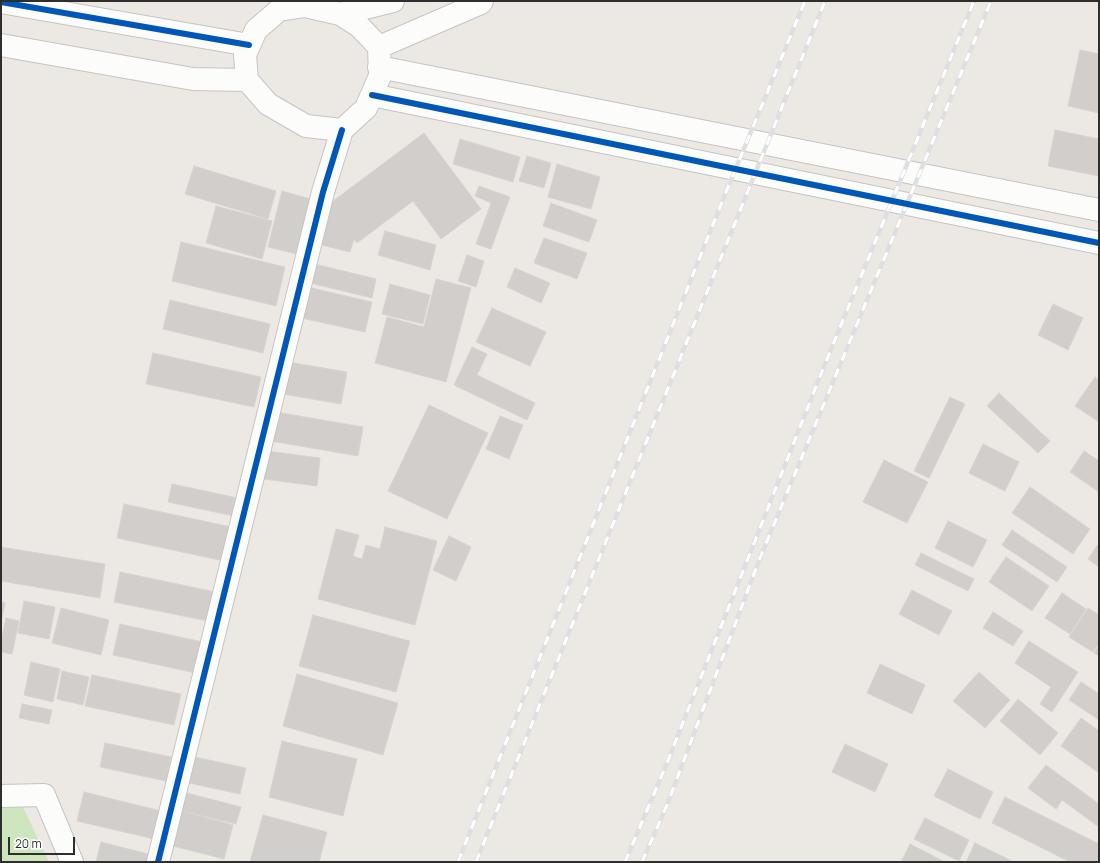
<!DOCTYPE html>
<html>
<head>
<meta charset="utf-8">
<style>
  body { margin:0 }
  #map { position:relative; width:1100px; height:863px; overflow:hidden; background:#ece8e4; font-family:Manrope,sans-serif }
  canvas { display:block }
  .frame { position:absolute; inset:0; border:2px solid #2e2e2e; pointer-events:none }
  .scale { position:absolute; left:8px; top:837px; width:67px; height:18px; box-sizing:border-box; border:2px solid #2e2e2e; border-top:0; padding-left:5px; font-size:12px; line-height:14px; white-space:nowrap; color:#2e2e2e; -webkit-text-stroke:3px #fff; paint-order:stroke }
</style>
</head>
<body>
<div id="map">
<canvas width="1100" height="863"></canvas>
<div class="frame"></div>
<div class="scale">20 m</div>
</div>
<script>
const c = document.querySelector('canvas').getContext('2d');
c.lineJoin = 'round';
function fill(path, color) {
  c.fillStyle = color;
  c.fill(path, 'evenodd');
}
function poly(rows) {
  const path = new Path2D();
  for (const r of rows) {
    path.moveTo(r[0], r[1]);
    for (let i = 2; i < r.length; i += 2) path.lineTo(r[i], r[i + 1]);
  }
  return path;
}
function strokePath(path, color, width, dash) {
  c.strokeStyle = color;
  c.lineWidth = width;
  c.lineCap = dash ? 'butt' : 'round';
  c.setLineDash(dash || []);
  c.stroke(path);
}
const green = poly([
  [1,806,23,807,49,862,1,862]
]);
const building = poly([
  [1080,50,1099,54,1099,113,1068,106,1080,50],
  [1055,130,1099,139,1099,176,1048,166,1055,130],
  [424,133,481,209,441,239,413,201,357,243,354,239,350,252,318,244,328,205,424,133],
  [460,139,520,157,513,182,453,164,460,139],
  [527,156,551,163,544,188,519,181,527,156],
  [557,164,600,177,591,209,548,197,557,164],
  [194,166,276,191,268,219,185,194,194,166],
  [479,186,510,197,491,249,476,244,491,203,475,196,479,186],
  [282,191,314,200,301,255,268,247,282,191],
  [551,203,597,220,589,242,543,226,551,203],
  [216,206,272,221,262,259,206,243,216,206],
  [385,231,436,245,430,270,378,255,385,231],
  [544,238,587,253,577,279,534,263,544,238],
  [181,242,285,267,276,306,172,281,181,242],
  [467,255,484,261,476,287,458,281,467,255],
  [311,263,376,279,372,298,306,282,311,263],
  [515,268,550,283,541,303,507,287,515,268],
  [436,279,471,288,446,382,375,363,387,317,424,327,436,279],
  [390,284,430,295,423,324,382,314,390,284],
  [303,286,372,302,365,332,297,317,303,286],
  [170,300,270,324,263,353,163,329,170,300],
  [1053,304,1083,318,1068,350,1038,335,1053,304],
  [492,308,546,332,530,366,476,342,492,308],
  [472,347,487,354,477,375,535,403,527,420,454,385,472,347],
  [153,353,261,377,254,407,146,384,153,353],
  [288,362,347,372,341,404,283,394,288,362],
  [1095,377,1099,380,1099,422,1075,406,1095,377],
  [999,393,1050,441,1038,453,987,406,999,393],
  [950,397,965,404,929,478,914,471,950,397],
  [429,405,488,433,447,519,388,491,429,405],
  [276,412,363,427,358,456,271,441,276,412],
  [500,416,523,425,509,459,486,449,500,416],
  [983,444,1019,462,1005,491,969,473,983,444],
  [267,451,320,458,317,486,263,479,267,451],
  [1084,451,1099,461,1099,492,1070,472,1084,451],
  [884,460,928,482,907,523,863,502,884,460],
  [172,484,238,498,234,516,168,502,172,484],
  [1030,487,1090,529,1073,554,1012,513,1030,487],
  [124,504,231,527,224,561,117,538,124,504],
  [948,521,987,540,973,567,935,548,948,521],
  [385,527,437,541,415,625,318,599,336,529,359,535,353,556,362,559,366,545,380,549,385,527],
  [1012,530,1067,567,1057,582,1002,545,1012,530],
  [449,536,471,547,456,581,433,570,449,536],
  [1099,543,1099,567,1088,559,1099,543],
  [1,547,105,564,100,598,1,581,1,547],
  [921,553,974,579,968,591,915,565,921,553],
  [1006,557,1049,586,1032,611,989,582,1006,557],
  [120,572,220,593,213,622,114,602,120,572],
  [912,590,952,611,939,635,899,614,912,590],
  [1062,593,1086,609,1070,634,1045,618,1062,593],
  [24,601,55,607,49,639,18,633,24,601],
  [1,602,5,603,1,623,1,602],
  [61,608,109,620,101,655,52,643,61,608],
  [1088,608,1099,615,1099,643,1093,652,1069,637,1088,608],
  [993,612,1023,631,1013,646,983,628,993,612],
  [313,615,410,641,396,692,299,666,313,615],
  [6,618,19,621,12,654,1,652,1,641,6,618],
  [120,624,207,643,200,674,113,655,120,624],
  [1029,641,1078,672,1052,712,1040,704,1051,687,1015,663,1029,641],
  [1099,645,1099,656,1094,653,1099,645],
  [31,662,60,669,53,702,24,695,31,662],
  [880,664,925,685,912,714,867,693,880,664],
  [62,671,89,677,83,705,57,699,62,671],
  [979,672,1010,700,985,728,953,701,979,672],
  [297,674,398,703,383,755,283,726,297,674],
  [92,675,181,694,174,725,85,706,92,675],
  [1081,682,1099,694,1099,720,1069,700,1081,682],
  [1018,699,1058,733,1040,755,1000,721,1018,699],
  [22,704,52,710,49,724,19,718,22,704],
  [1081,718,1099,731,1099,773,1061,746,1081,718],
  [282,741,357,759,343,816,269,797,282,741],
  [105,743,171,757,166,781,100,767,105,743],
  [845,744,888,764,875,792,832,772,845,744],
  [190,756,246,768,240,794,184,782,190,756],
  [1046,765,1099,804,1099,827,1062,800,1056,809,1028,788,1046,765],
  [948,769,993,792,980,819,934,796,948,769],
  [84,792,161,811,154,839,77,821,84,792],
  [183,792,241,807,236,824,178,810,183,792],
  [1005,797,1099,844,1099,862,1070,862,992,823,1005,797],
  [178,810,233,825,224,859,169,845,178,810],
  [263,815,327,832,319,862,250,862,263,815],
  [925,818,969,840,959,861,914,839,925,818],
  [101,842,152,855,150,862,96,862,101,842],
  [975,843,1012,861,1012,862,966,862,975,843],
  [910,844,945,862,901,862,910,844]
]);
const street = poly([
  [1,796,44,795,72,862],
  [158,862,323,192,342,130]
]);
const secondary = poly([
  [1,2,249,45],
  [305,6,340,14,359,26,379,47,380,76,366,108,342,130,306,126,268,104,247,80,245,55,256,30,279,10,305,6],
  [340,14,393,1],
  [1,45,193,79,247,80],
  [379,47,481,3,482,1],
  [379,67,1099,210],
  [372,95,1099,243]
]);
const rail = poly([
  [458,862,724,197,805,1],
  [476,862,825,1],
  [625,862,665,768,823,369,974,1],
  [642,862,667,805,760,558,991,1]
]);
const cycleway = poly([
  [1,2,249,45],
  [372,95,1099,243],
  [158,862,323,192,342,130]
]);
fill(green, '#cee6be');
fill(building, '#d1cecb');
strokePath(building, '#d7d4d0', 1);
strokePath(street, '#c5c4c5', 24);
strokePath(secondary, '#c5c4c5', 24);
strokePath(street, '#fcfcfb', 22);
strokePath(secondary, '#fcfcfb', 22);
strokePath(rail, '#dfdfe1', 4.5);
strokePath(rail, '#fff', 3, [9]);
strokePath(cycleway, '#0057b8', 6);
</script>
</body>
</html>
